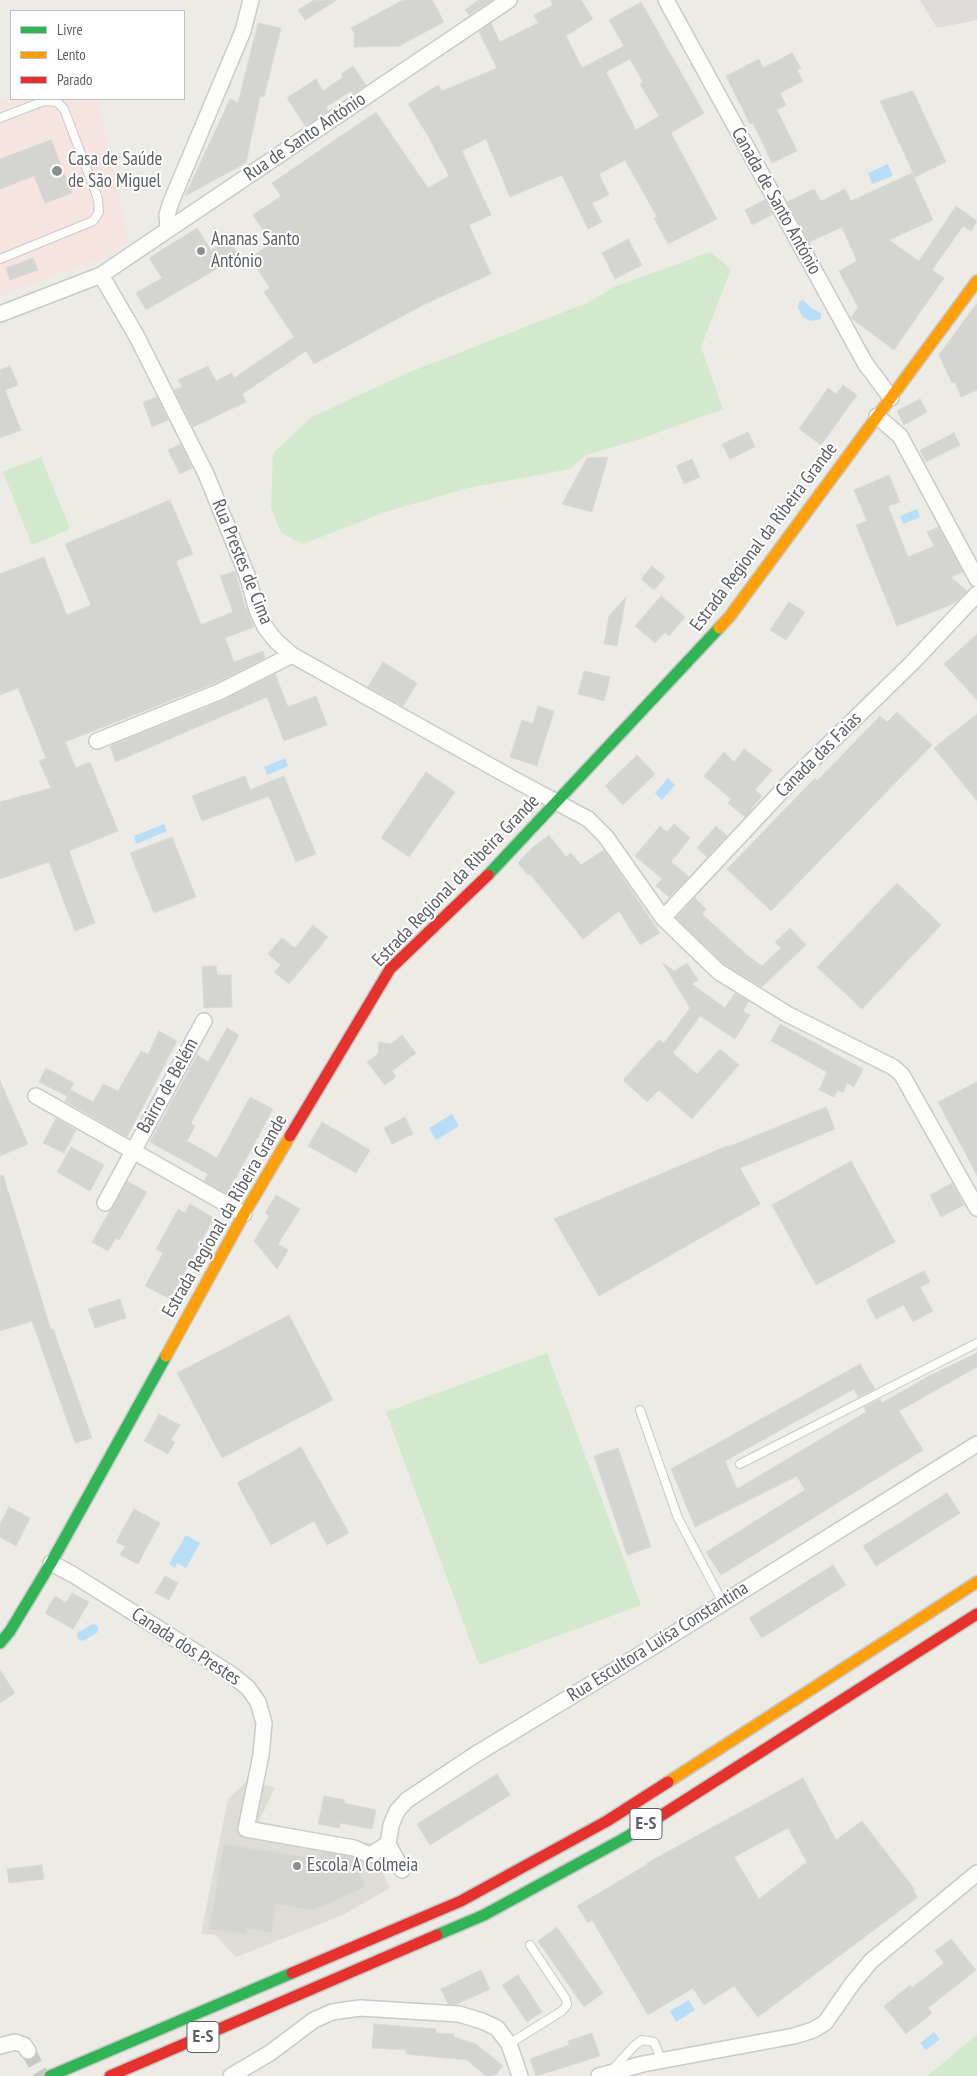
<!DOCTYPE html>
<html>
<head>
<meta charset="utf-8">
<style>
  body { margin:0 }
  #map { position:relative; width:977px; height:2076px; overflow:hidden; background:#ecebe5; font-family:"PT Sans Narrow",sans-serif }
  canvas { display:block }
  .legend { position:absolute; left:10px; top:10px; width:175px; height:90px; box-sizing:border-box; background:#fff; border:1px solid #bdbfc1; margin:0; padding:6px 9px; list-style:none; font-size:15px; color:#5a5f64 }
  .legend li { display:flex; align-items:center; gap:10px; height:25px }
  .legend b { width:25px; border:1px solid #bdbfc1 }
</style>
</head>
<body>
<div id="map">
<canvas width="977" height="2076"></canvas>
<ul class="legend">
<li><b style="height:6px;background:#30b455"></b>Livre</li>
<li><b style="height:6px;background:#ff9f0a"></b>Lento</li>
<li><b style="height:6px;background:#e5322d"></b>Parado</li>
</ul>
</div>
<script>
const c = document.querySelector('canvas').getContext('2d');
c.lineJoin = 'round';
function fill(path, color) {
  c.fillStyle = color;
  c.fill(path, 'evenodd');
}
function poly(rows) {
  const path = new Path2D();
  for (const r of rows) {
    path.moveTo(r[0], r[1]);
    for (let i = 2; i < r.length; i += 2) path.lineTo(r[i], r[i + 1]);
  }
  return path;
}
function strokePath(path, color, width, dash) {
  c.strokeStyle = color;
  c.lineWidth = width;
  c.lineCap = dash ? 'butt' : 'round';
  c.setLineDash(dash || []);
  c.stroke(path);
}
function drawText(font, color, halo, rows, align = 'center') {
  c.font = font + ' "PT Sans Narrow",sans-serif';
  c.lineWidth = 4;
  c.setLineDash([]);
  c.textBaseline = 'middle';
  c.strokeStyle = halo;
  c.fillStyle = color;
  for (const [text, x, y, turn = 0] of rows) {
    c.save();
    c.translate(x, y);
    c.rotate((+turn || 0) * Math.PI / 180);
    c.textAlign = isNaN(turn) ? turn : align;
    if (halo) c.strokeText(text, 0, 0);
    c.fillText(text, 0, 0);
    c.restore();
  }
}
const industrial = poly([
  [920,0,977,0,977,20,937,28]
]);
const education = poly([
  [248,1780,275,1788,259,1821,369,1844,390,1888,343,1915,236,1957,215,1935,201,1934,228,1799]
]);
const medical = poly([
  [11,96,11,99,98,99,128,242,104,257,25,286,0,297,0,100]
]);
const green = poly([
  [710,252,731,269,701,347,723,409,640,439,586,455,570,469,468,488,385,512,303,544,281,533,271,508,273,453,312,417,407,373,587,303,614,287],
  [41,457,70,529,32,545,3,472],
  [547,1353,641,1605,479,1665,386,1412],
  [977,2035,977,2076,927,2076]
]);
const water = poly([
  [888,164,893,176,872,184,868,173],
  [803,300,811,308,821,313,821,319,810,321,803,317,798,308,799,302],
  [917,509,920,517,903,524,900,516],
  [285,758,288,766,267,775,264,767],
  [668,778,675,785,662,800,655,793],
  [164,824,167,831,136,844,134,836],
  [452,1114,459,1126,436,1140,429,1128],
  [186,1535,200,1543,186,1568,177,1563,175,1568,169,1564],
  [93,1624,98,1626,98,1632,83,1641,78,1639,77,1633],
  [689,2000,695,2010,676,2022,670,2011],
  [934,2032,940,2039,926,2050,920,2043]
]);
const building = poly([
  [314,0,337,0,305,20,298,10,314,0],
  [403,0,432,0,444,22,399,46,354,47,354,32,351,28,403,0],
  [478,0,492,0,469,15,465,10,478,0],
  [550,0,581,0,593,19,566,36,582,68,624,46,609,20,641,2,704,113,671,133,717,219,668,244,654,218,657,217,625,160,599,174,609,195,592,203,602,222,588,229,562,175,510,197,486,139,462,151,491,215,469,225,491,274,423,305,314,364,306,351,242,394,246,402,193,427,174,390,182,387,178,380,208,366,216,381,232,373,234,378,294,337,264,292,270,288,250,258,272,243,253,215,281,196,272,183,376,112,428,188,449,176,427,134,408,104,438,85,442,91,497,68,479,32,491,23,500,42,538,23,534,15,553,5,550,0],
  [630,59,643,82,640,84,659,116,636,130,606,72,630,59],
  [258,23,281,28,264,97,260,96,246,163,185,196,230,99,238,103,258,23],
  [792,53,801,68,797,70,803,81,780,93,786,105,777,110,797,151,772,163,753,123,750,124,726,76,759,59,763,68,792,53],
  [353,66,366,85,353,94,351,91,326,107,328,111,305,126,287,98,316,79,323,91,343,77,341,74,353,66],
  [913,91,946,162,915,177,880,101,913,91],
  [51,140,72,193,45,203,34,176,0,189,0,159,51,140],
  [912,173,933,220,889,240,919,261,956,206,977,221,971,231,963,226,932,270,944,278,894,350,851,318,858,307,839,271,857,261,842,227,809,242,787,202,814,189,821,201,845,189,851,201,912,173],
  [765,200,773,214,752,225,745,210,765,200],
  [197,228,211,250,229,239,239,256,146,310,136,293,162,278,149,258,197,228],
  [628,239,642,265,615,279,602,253,628,239],
  [33,258,38,270,10,280,6,268,33,258],
  [977,303,977,390,961,397,955,382,952,383,939,355,977,303],
  [10,366,18,385,5,390,21,430,0,438,0,370,10,366],
  [843,385,857,395,821,445,799,429,828,388,836,394,843,385],
  [157,397,168,420,152,427,143,402,157,397],
  [920,399,927,412,904,425,897,411,920,399],
  [748,432,755,447,730,459,722,444,748,432],
  [954,433,960,445,926,462,920,450,954,433],
  [181,444,192,468,180,474,168,450,181,444],
  [608,457,592,512,562,504,587,458,608,457],
  [692,459,700,477,684,484,676,466,692,459],
  [889,475,900,502,888,506,908,557,934,546,927,532,938,527,963,572,951,577,967,591,955,603,897,626,856,525,867,521,854,490,889,475],
  [170,500,193,554,176,561,201,625,233,612,220,576,235,571,244,603,254,627,225,638,234,662,263,651,265,658,215,683,65,742,76,768,90,762,118,831,69,851,95,923,75,931,49,862,0,879,0,802,51,788,39,761,46,758,18,688,0,695,0,574,44,557,67,615,91,605,65,544,170,500],
  [652,566,665,577,654,590,641,579,652,566],
  [661,596,685,617,669,636,665,632,655,643,635,626,661,596],
  [626,597,617,646,604,644,609,616,626,597],
  [789,602,805,612,786,640,770,630,789,602],
  [977,634,977,700,944,664,977,634],
  [383,662,417,683,403,706,368,687,383,662],
  [584,671,610,677,604,701,578,694,584,671],
  [275,674,288,707,316,696,327,725,284,741,267,697,116,762,110,746,222,701,275,674],
  [538,706,554,711,537,766,510,757,522,720,533,724,538,706],
  [897,712,932,745,771,911,727,869,815,778,817,781,880,716,887,722,897,712],
  [977,714,977,801,934,748,977,714],
  [744,749,772,770,755,790,762,796,745,817,728,803,731,799,704,776,724,752,734,762,744,749],
  [637,755,655,774,623,805,605,786,637,755],
  [426,772,455,792,409,857,381,838,426,772],
  [245,776,250,790,284,776,316,854,296,862,269,796,202,821,192,796,245,776],
  [674,824,690,838,671,862,689,877,669,897,656,886,662,879,635,856,660,826,667,832,674,824],
  [716,826,727,836,707,857,697,848,716,826],
  [549,835,566,857,571,853,581,865,604,850,660,933,640,945,619,911,583,939,530,874,528,875,518,863,533,847,549,835],
  [172,837,196,897,154,913,130,853,172,837],
  [897,883,941,925,862,1009,817,967,897,883],
  [695,898,706,909,702,914,747,955,762,966,781,948,775,942,790,928,806,945,762,987,725,965,676,918,695,898],
  [313,925,328,937,289,984,274,972,281,965,268,954,282,938,295,948,313,925],
  [663,963,674,971,687,963,698,980,692,984,725,1008,735,993,749,1001,743,1011,750,1015,735,1039,700,1016,673,1053,697,1074,720,1049,739,1065,692,1119,659,1090,647,1102,623,1080,659,1040,664,1043,690,1008,663,963],
  [216,966,217,975,231,975,232,1007,204,1008,202,967,216,966],
  [780,1024,863,1069,854,1087,847,1083,843,1093,838,1090,834,1097,819,1090,827,1072,771,1041,780,1024],
  [227,1028,239,1035,191,1123,195,1126,187,1141,217,1158,250,1097,273,1109,227,1194,204,1181,208,1174,150,1142,197,1055,208,1062,227,1028],
  [159,1031,177,1041,127,1137,65,1101,71,1090,93,1102,103,1084,118,1091,141,1051,148,1054,159,1031],
  [402,1035,416,1053,392,1071,396,1077,385,1085,367,1062,378,1054,379,1042,391,1044,402,1035],
  [46,1068,74,1083,67,1096,39,1082,46,1068],
  [0,1081,28,1144,0,1156,0,1081],
  [977,1082,977,1175,938,1102,977,1082],
  [826,1107,835,1129,740,1168,760,1204,599,1296,554,1219,727,1146,728,1147,826,1107],
  [405,1117,413,1134,392,1144,384,1128,405,1117],
  [56,1118,76,1130,64,1153,43,1143,56,1118],
  [322,1122,370,1150,356,1173,308,1146,322,1122],
  [71,1147,104,1165,90,1191,57,1172,71,1147],
  [851,1161,895,1242,816,1285,772,1205,851,1161],
  [3,1175,51,1330,53,1329,92,1438,75,1443,32,1321,0,1331,0,1176,3,1175],
  [127,1181,147,1192,119,1240,116,1238,108,1251,92,1242,127,1181],
  [952,1183,964,1205,941,1217,930,1195,952,1183],
  [276,1195,300,1209,278,1244,288,1250,277,1269,254,1241,269,1216,265,1213,276,1195],
  [190,1204,214,1218,170,1299,145,1286,163,1253,156,1249,178,1209,185,1213,190,1204],
  [924,1271,930,1282,920,1287,933,1311,913,1322,904,1305,876,1319,866,1300,924,1271],
  [120,1299,126,1318,95,1328,88,1309,120,1299],
  [289,1315,333,1400,222,1458,177,1373,289,1315],
  [977,1353,977,1367,899,1411,923,1450,721,1575,706,1552,805,1490,797,1476,695,1527,671,1469,860,1364,875,1389,858,1397,854,1389,725,1461,737,1489,866,1412,864,1407,880,1399,882,1403,929,1376,977,1353],
  [159,1414,180,1425,171,1440,175,1442,168,1454,144,1441,159,1414],
  [301,1447,349,1533,327,1545,314,1521,271,1545,237,1483,301,1447],
  [618,1448,651,1547,627,1555,594,1456,618,1448],
  [947,1493,960,1513,876,1566,863,1546,947,1493],
  [9,1507,30,1518,16,1546,0,1537,0,1524,9,1507],
  [134,1509,160,1523,138,1564,120,1555,125,1546,116,1542,134,1509],
  [833,1565,846,1585,762,1638,749,1618,833,1565],
  [165,1576,178,1583,169,1600,155,1593,165,1576],
  [72,1593,89,1602,73,1629,45,1613,55,1596,66,1603,72,1593],
  [0,1670,15,1693,0,1703,0,1670],
  [497,1774,510,1795,430,1845,417,1824,497,1774],
  [803,1778,836,1840,862,1821,915,1890,913,1891,918,1897,758,2017,734,1986,704,2005,693,1988,648,2015,592,1920,588,1923,577,1906,648,1864,647,1863,803,1778],
  [788,1828,807,1862,759,1899,734,1857,788,1828],
  [324,1796,345,1800,344,1803,376,1810,372,1829,340,1823,339,1828,318,1824,324,1796],
  [224,1844,317,1859,324,1852,351,1857,354,1858,365,1887,313,1910,275,1904,272,1933,246,1928,246,1934,209,1929,224,1844],
  [42,1865,44,1879,9,1883,7,1869,42,1865],
  [557,1927,603,1993,584,2007,538,1941,557,1927],
  [951,1939,976,1970,928,2008,932,2013,906,2034,884,2006,910,1985,912,1988,944,1963,935,1951,951,1939],
  [481,1970,490,1989,457,2004,448,2004,441,1989,481,1970],
  [518,1975,542,2012,527,2022,502,1985,518,1975],
  [374,2024,436,2029,436,2033,454,2034,454,2037,476,2044,503,2066,494,2076,486,2076,467,2060,406,2054,406,2050,372,2048,374,2024],
  [592,2033,600,2056,536,2076,530,2059,569,2045,568,2041,592,2033]
]);
const streetTunnel = poly([
  [28,2051,42,2076]
]);
const lane = poly([
  [0,118,44,101,57,102,64,109,98,199,99,212,93,221,0,259],
  [640,1410,678,1518,723,1603],
  [740,1464,977,1343],
  [509,2044,562,2011,567,2005,566,1999,530,1945],
  [612,2070,634,2046,642,2040,654,2042,662,2061]
]);
const street = poly([
  [666,0,865,363,891,398],
  [168,229,167,215,171,202,243,31,251,0],
  [101,275,136,335,206,474,247,575,257,610,265,627,276,641,292,655,519,782,588,819,606,837,663,918,719,972,787,1014,893,1067,902,1075,977,1208],
  [0,314,101,275,509,0],
  [877,416,900,436,977,579],
  [97,741,219,692,292,655],
  [663,918,794,778,912,663,977,594],
  [36,1096,244,1214],
  [105,1203,204,1021],
  [51,1563,72,1574,231,1674,248,1688,258,1702,264,1723,261,1755,246,1829,354,1848,370,1855,388,1844],
  [402,1870,388,1844,391,1825,397,1811,407,1800,473,1756,664,1640,977,1444],
  [0,2046,15,2042,24,2045,28,2051],
  [231,2076,270,2053,314,2020,332,2012,360,2008,459,2014,482,2021,497,2028,509,2044,520,2076],
  [599,2076,643,2064,794,2036,813,2030,825,2023,852,1984,871,1961,977,1873]
]);
const fast = poly([
  [488,875,719,628],
  [0,1643,10,1631,51,1563,166,1356],
  [437,1935,484,1915,625,1838,651,1822],
  [50,2076,292,1973]
]);
const slow = poly([
  [719,628,730,616,977,281],
  [166,1356,244,1214,290,1136],
  [668,1782,977,1582]
]);
const jam = poly([
  [290,1136,390,969,488,875],
  [651,1822,977,1614],
  [292,1973,461,1901,607,1821,668,1782],
  [110,2076,437,1935]
]);
const markers = [
  [57,171,6,"#8d9091"],
  [201,251,5,"#8d9091"],
  [297,1866,5,"#8d9091"]
];
const shields = [
  [646,1824,32],
  [203,2037,32]
];
const shieldNames = [
  ["E-S",646,1824],
  ["E-S",203,2037]
];
const streetNames = [
  ["Rua de Santo António",305,137,-34],
  ["Canada de Santo António",776,201,61],
  ["Estrada Regional da Ribeira Grande",764,537,-53],
  ["Rua Prestes de Cima",242,562,68],
  ["Canada das Faias",819,755,-45],
  ["Estrada Regional da Ribeira Grande",456,881,-46],
  ["Bairro de Belém",168,1086,-61],
  ["Estrada Regional da Ribeira Grande",225,1216,-60],
  ["Rua Escultora Luísa Constantina",658,1642,-32],
  ["Canada dos Prestes",186,1647,33]
];
const poiNames = [
  ["Casa de Saúde",68,160],
  ["de São Miguel",68,182],
  ["Ananas Santo",211,240],
  ["António",211,262],
  ["Escola A Colmeia",307,1866]
];
fill(industrial, '#dedcd8');
fill(education, '#deddd5');
fill(medical, '#f5e4e0');
fill(green, '#d2e9ce');
fill(water, '#b8ddf7');
fill(building, '#d4d4d0');
strokePath(building, '#dcd9d4', 1);
strokePath(streetTunnel, '#c8c8c5', 15, [15, 8]);
strokePath(lane, '#c9cac9', 10);
strokePath(street, '#c9cac9', 18);
strokePath(fast, '#c7c9c7', 14);
strokePath(slow, '#c7c9c7', 14);
strokePath(jam, '#c7c9c7', 14);
strokePath(lane, '#fcfcfb', 8);
strokePath(street, '#fcfcfb', 15);
strokePath(fast, '#30b455', 11);
strokePath(slow, '#ff9f0a', 11);
strokePath(jam, '#e5322d', 11);
for (const [x, y, r, color] of markers) {
  const dot = new Path2D();
  dot.arc(x, y, r, 0, 2 * Math.PI);
  c.fillStyle = color;
  c.fill(dot);
  strokePath(dot, '#fff', 2);
}
for (const [x, y, w] of shields) {
  const box = new Path2D();
  box.roundRect(x - w / 2, y - 15.5, w, 31, 4);
  c.fillStyle = '#fff';
  c.fill(box);
  strokePath(box, '#5a5f64', 1);
}
drawText('bold 18px', '#5a5f64', null, shieldNames);
drawText('19px', '#5a5f64', '#fff', streetNames);
drawText('19px', '#5a5f64', '#fff', poiNames, 'left');
</script>
</body>
</html>
